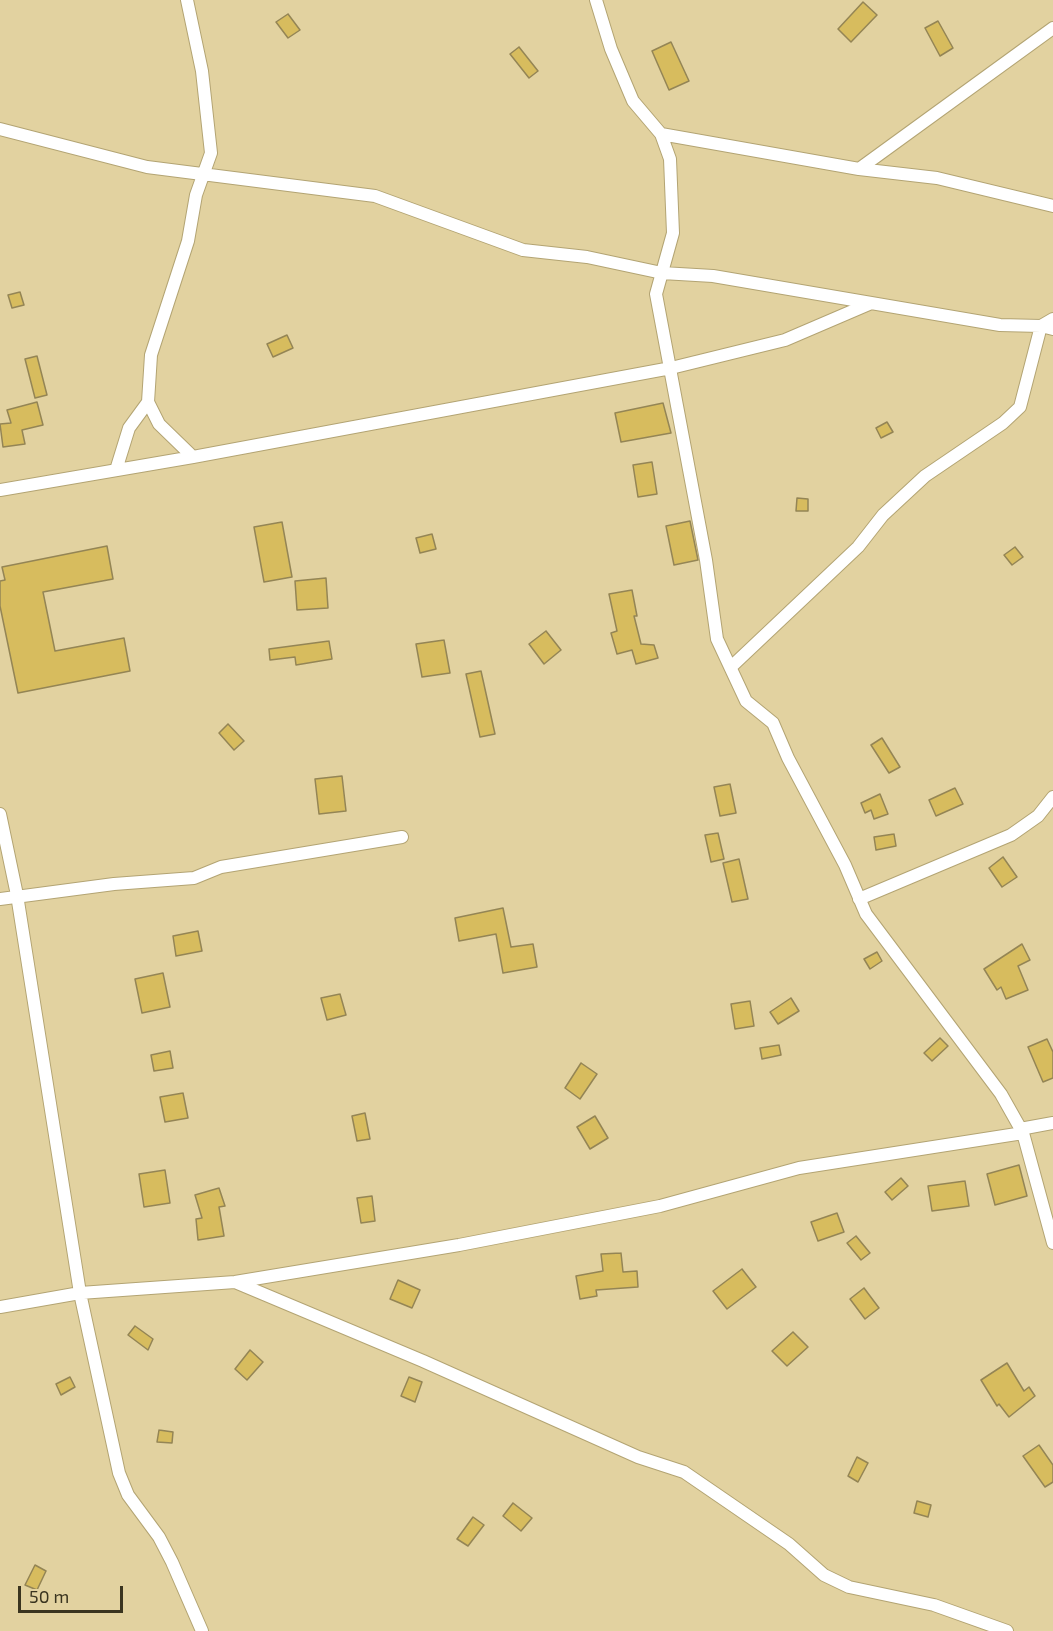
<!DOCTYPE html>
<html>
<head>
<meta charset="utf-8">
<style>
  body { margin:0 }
  #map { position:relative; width:1053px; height:1631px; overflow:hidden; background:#e2d2a0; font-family:"Exo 2",sans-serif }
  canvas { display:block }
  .scale { position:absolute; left:18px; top:1586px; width:105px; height:27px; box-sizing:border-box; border:3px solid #3a341f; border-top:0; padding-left:8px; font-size:18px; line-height:21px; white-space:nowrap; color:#3a341f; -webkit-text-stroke:4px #e2d2a0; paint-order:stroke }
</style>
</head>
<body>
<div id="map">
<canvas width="1053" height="1631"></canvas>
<div class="scale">50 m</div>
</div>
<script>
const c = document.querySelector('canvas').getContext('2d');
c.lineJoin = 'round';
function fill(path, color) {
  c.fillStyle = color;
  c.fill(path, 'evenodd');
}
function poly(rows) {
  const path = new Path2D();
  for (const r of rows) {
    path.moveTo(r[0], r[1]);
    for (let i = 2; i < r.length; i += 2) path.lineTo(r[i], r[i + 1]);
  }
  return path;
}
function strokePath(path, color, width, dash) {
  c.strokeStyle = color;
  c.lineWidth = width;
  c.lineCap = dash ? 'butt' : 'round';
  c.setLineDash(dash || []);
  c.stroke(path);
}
const building = poly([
  [863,2,877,15,851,42,838,29,863,2],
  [288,14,300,30,288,38,276,22,288,14],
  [938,21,953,48,940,56,925,28,938,21],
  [671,42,689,81,669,90,652,51,671,42],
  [519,47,538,71,529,78,510,54,519,47],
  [20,292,24,305,12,308,8,295,20,292],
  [287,335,293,348,273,357,267,344,287,335],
  [37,356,47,395,35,398,25,359,37,356],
  [37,402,43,425,22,430,25,444,3,447,0,424,11,423,7,410,37,402],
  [663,403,671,433,621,442,615,413,663,403],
  [887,422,893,432,881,438,876,428,887,422],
  [652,462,657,494,638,497,633,465,652,462],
  [797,498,808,499,808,511,796,511,797,498],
  [690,521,698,560,674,565,666,526,690,521],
  [282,522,292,577,264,582,254,527,282,522],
  [432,534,436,549,420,553,416,538,432,534],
  [107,546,113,579,43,592,55,651,124,638,130,671,18,693,0,606,0,581,5,580,2,567,107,546],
  [1015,547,1023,557,1012,565,1004,555,1015,547],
  [326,578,328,608,297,610,295,581,326,578],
  [632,590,637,616,634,616,641,644,654,645,658,658,636,664,632,650,617,654,611,633,617,631,609,594,632,590],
  [546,631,561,650,544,664,529,644,546,631],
  [444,640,450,673,422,677,416,644,444,640],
  [329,641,332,659,296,665,295,657,270,660,269,649,329,641],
  [481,671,495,734,480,737,466,674,481,671],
  [228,724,244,741,234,750,219,733,228,724],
  [882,738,900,767,889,773,871,745,882,738],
  [342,776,346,811,319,814,315,779,342,776],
  [730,784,736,813,720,816,714,787,730,784],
  [955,788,963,804,936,816,929,800,955,788],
  [880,794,888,814,874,819,871,810,865,813,861,803,880,794],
  [718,833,724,859,711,862,705,835,718,833],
  [894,834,896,846,876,850,874,837,894,834],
  [1003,857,1017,877,1002,887,989,868,1003,857],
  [739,859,748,899,732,902,723,863,739,859],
  [503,908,511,947,533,944,537,967,503,973,496,934,459,941,455,918,503,908],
  [198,931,202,951,176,956,173,936,198,931],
  [1022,944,1030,960,1018,966,1028,990,1006,999,1001,987,997,990,984,969,1022,944],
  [877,952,882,961,870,969,864,959,877,952],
  [163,973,170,1007,142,1013,135,979,163,973],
  [340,994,346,1015,327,1020,321,998,340,994],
  [791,998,799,1011,778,1024,770,1012,791,998],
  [750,1001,754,1026,735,1029,731,1004,750,1001],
  [940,1038,948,1046,932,1061,924,1053,940,1038],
  [1047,1039,1053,1052,1053,1078,1043,1082,1028,1047,1047,1039],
  [779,1045,781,1055,762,1059,760,1048,779,1045],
  [170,1051,173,1068,154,1071,151,1055,170,1051],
  [581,1063,597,1074,580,1099,565,1088,581,1063],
  [183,1093,188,1118,165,1122,160,1097,183,1093],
  [365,1113,370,1139,357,1141,352,1116,365,1113],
  [595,1116,608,1138,590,1149,577,1127,595,1116],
  [1019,1165,1027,1196,995,1205,987,1174,1019,1165],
  [165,1170,170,1203,144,1207,139,1174,165,1170],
  [901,1178,908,1186,892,1200,885,1192,901,1178],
  [965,1181,969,1206,932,1211,928,1186,965,1181],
  [219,1188,225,1206,219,1207,224,1236,198,1240,196,1219,202,1218,195,1195,219,1188],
  [372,1196,375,1221,361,1223,357,1198,372,1196],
  [837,1213,844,1232,818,1241,811,1222,837,1213],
  [856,1236,870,1253,861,1260,847,1243,856,1236],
  [621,1253,623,1272,637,1271,638,1287,596,1290,597,1296,580,1299,576,1276,603,1271,601,1254,621,1253],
  [742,1269,756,1287,727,1309,713,1291,742,1269],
  [398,1280,420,1290,412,1308,390,1299,398,1280],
  [864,1288,879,1308,865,1319,850,1299,864,1288],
  [135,1326,153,1339,148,1350,128,1335,135,1326],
  [793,1332,808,1347,787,1366,772,1351,793,1332],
  [250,1350,263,1362,247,1380,235,1369,250,1350],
  [1007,1363,1024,1391,1029,1387,1035,1396,1009,1417,999,1404,997,1406,981,1380,1007,1363],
  [70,1377,75,1387,61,1395,56,1384,70,1377],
  [409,1377,422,1382,415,1402,401,1396,409,1377],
  [159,1430,173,1432,172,1443,157,1442,159,1430],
  [1039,1445,1053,1465,1053,1482,1045,1487,1023,1456,1039,1445],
  [857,1457,868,1463,858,1482,848,1476,857,1457],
  [917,1501,931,1505,928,1517,914,1513,917,1501],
  [513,1503,532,1518,521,1531,503,1516,513,1503],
  [473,1517,484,1525,468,1546,457,1539,473,1517],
  [35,1565,46,1571,37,1590,25,1585,35,1565]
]);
const street = poly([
  [187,0,202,71,211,153,196,195,188,241,151,355,148,402,159,424,193,457],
  [0,129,147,167,375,196,523,250,587,257,662,273,713,276,1000,325,1041,326,1053,329],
  [661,134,859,169,1053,28],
  [859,169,937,178,1053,206],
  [116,470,129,428,148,402],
  [0,490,193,457,671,368,785,340,869,304],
  [731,667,858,547,883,515,925,476,1003,423,1020,407,1041,326,1053,319],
  [0,814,17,895,80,1293,119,1473,128,1495,159,1537,172,1562,202,1631],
  [0,899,114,884,194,878,221,867,402,837],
  [859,899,1011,835,1038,816,1053,797],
  [1020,1129,1053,1123],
  [1023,1133,1053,1243],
  [235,1282,423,1361,638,1457,684,1472,789,1544,824,1575,849,1587,934,1605,1007,1631],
  [0,1307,80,1293,235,1282,459,1245,660,1206,799,1168,1023,1133,1001,1094,866,914,845,865,788,758,773,723,746,701,717,639,706,560,656,294,673,233,670,159,661,134,633,101,611,49,596,0]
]);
fill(building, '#d7bc5e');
strokePath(building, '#948555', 1.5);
strokePath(street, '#b3a473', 14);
strokePath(street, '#fff', 12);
</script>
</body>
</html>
